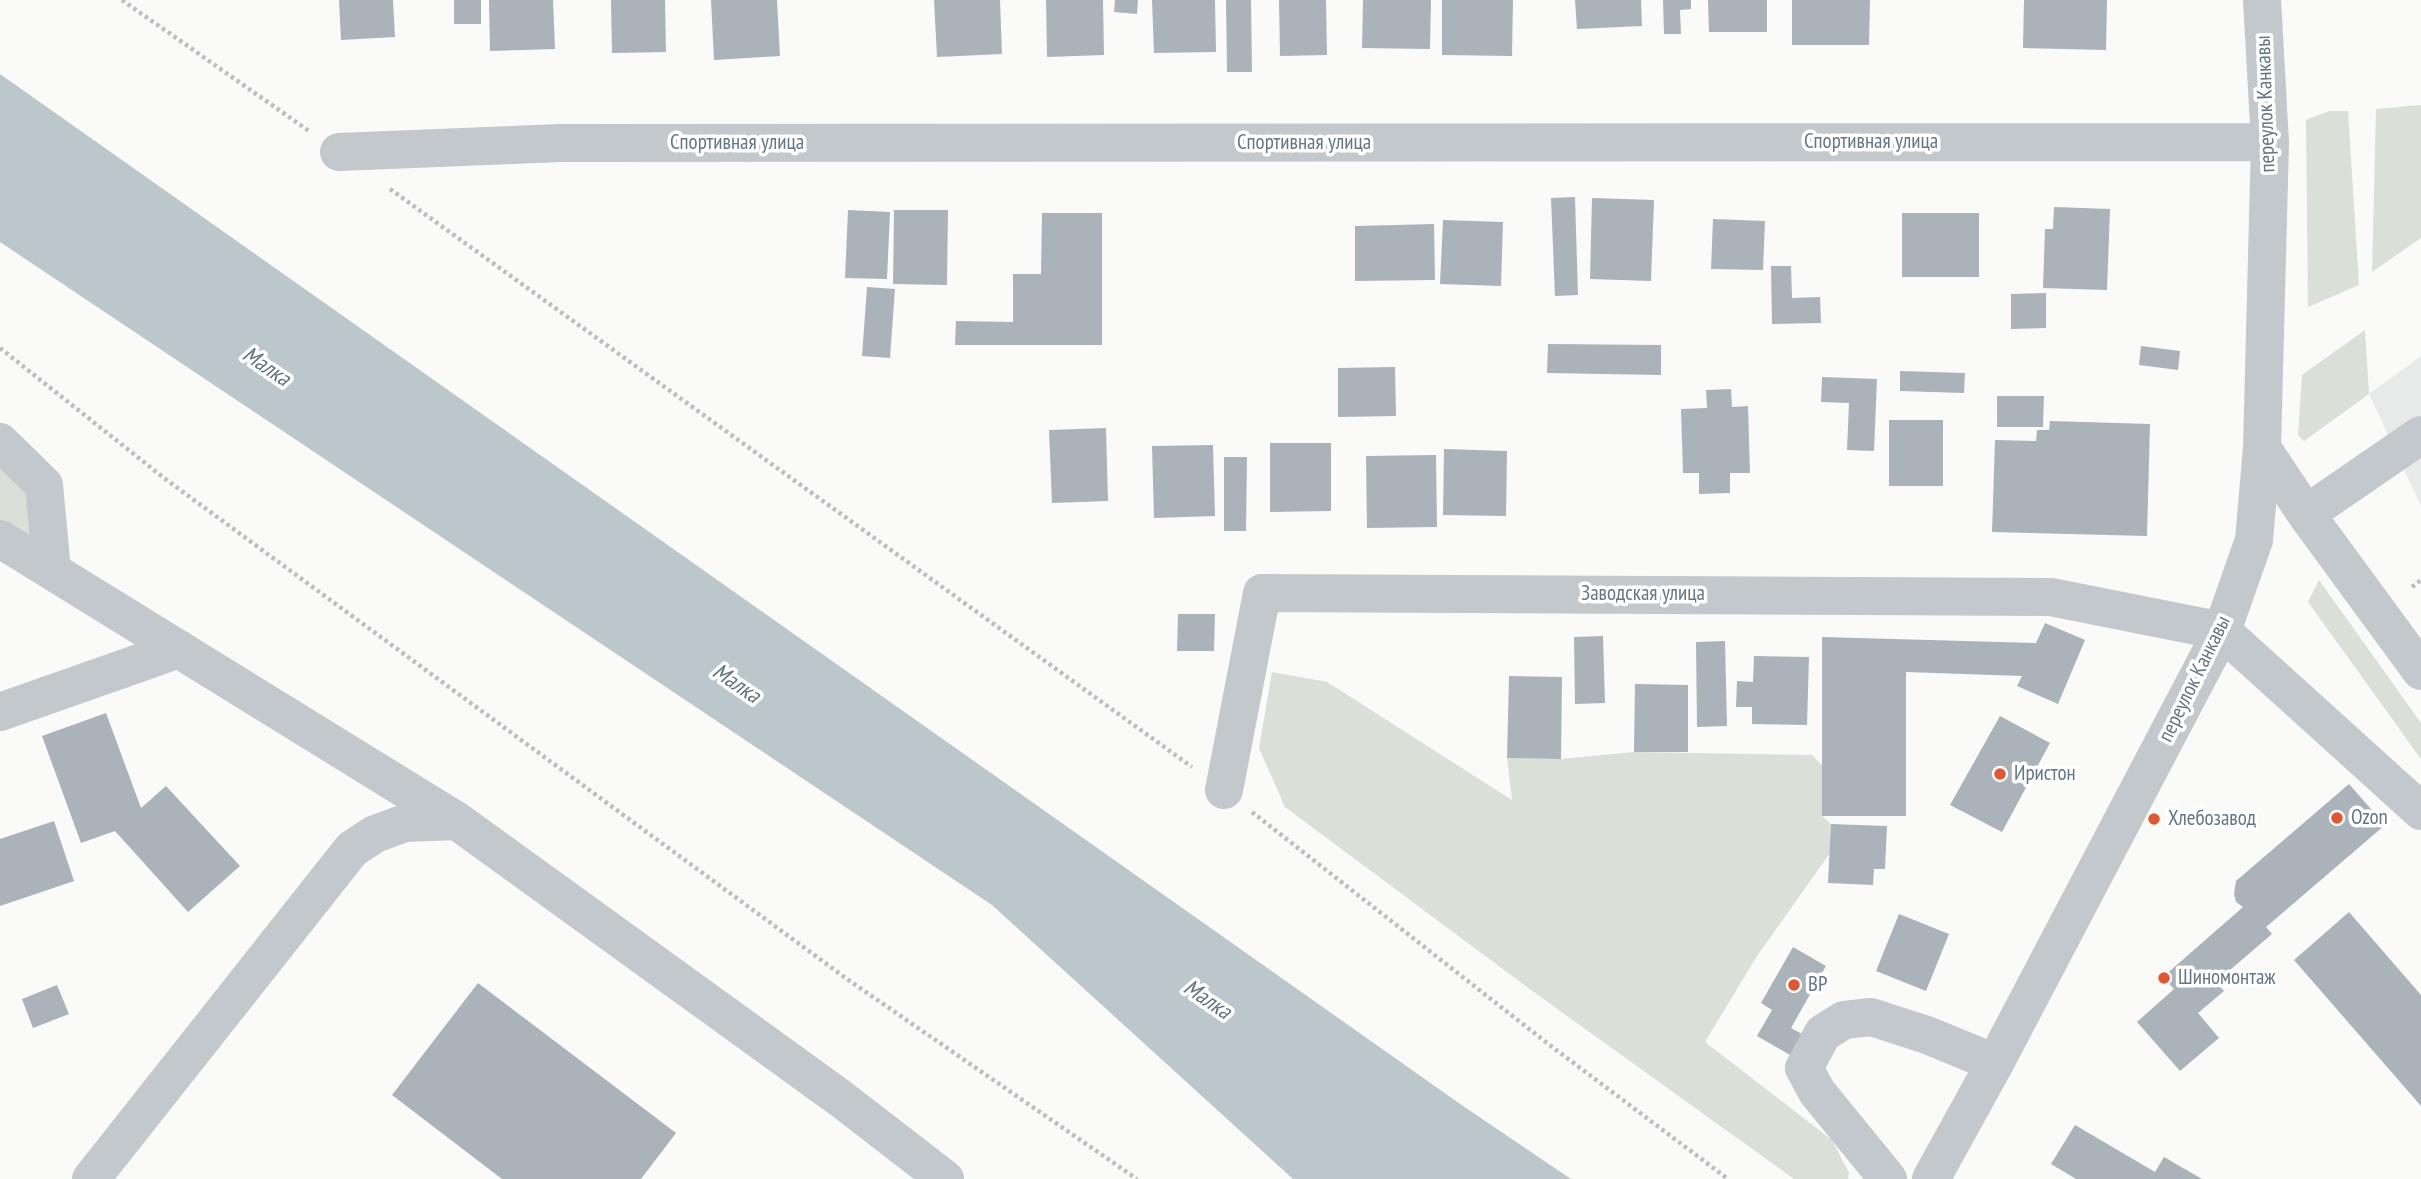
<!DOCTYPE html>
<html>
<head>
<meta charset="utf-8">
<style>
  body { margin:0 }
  canvas { display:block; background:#fafaf8 }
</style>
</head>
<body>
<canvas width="2421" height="1179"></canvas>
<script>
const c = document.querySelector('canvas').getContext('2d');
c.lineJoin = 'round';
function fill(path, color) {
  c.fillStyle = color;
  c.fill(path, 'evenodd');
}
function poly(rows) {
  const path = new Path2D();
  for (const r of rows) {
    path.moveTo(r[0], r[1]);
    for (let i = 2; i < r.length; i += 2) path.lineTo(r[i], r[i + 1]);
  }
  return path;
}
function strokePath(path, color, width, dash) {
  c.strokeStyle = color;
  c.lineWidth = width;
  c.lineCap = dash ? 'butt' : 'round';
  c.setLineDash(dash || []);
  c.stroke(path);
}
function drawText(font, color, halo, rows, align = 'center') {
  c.font = font + ' "PT Sans Narrow",sans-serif';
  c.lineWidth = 7;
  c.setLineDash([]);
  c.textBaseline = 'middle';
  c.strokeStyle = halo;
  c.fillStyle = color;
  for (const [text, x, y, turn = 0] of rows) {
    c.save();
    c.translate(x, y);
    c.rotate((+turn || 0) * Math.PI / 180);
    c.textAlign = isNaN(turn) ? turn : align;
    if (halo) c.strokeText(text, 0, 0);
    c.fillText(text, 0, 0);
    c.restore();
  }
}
const built = poly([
  [2421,356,2421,506,2369,394]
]);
const green = poly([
  [2421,105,2421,238,2372,272,2376,109],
  [2329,111,2348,111,2359,285,2308,307,2306,120],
  [2365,330,2369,394,2304,441,2298,435,2302,375],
  [0,442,44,485,52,571,0,539],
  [2319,580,2421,723,2421,759,2308,602],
  [1272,672,1327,682,1512,800,1507,758,1561,759,1634,752,1812,755,1822,765,1822,816,1831,824,1830,853,1757,956,1705,1042,1832,1140,1849,1173,1848,1179,1794,1179,1531,990,1285,807,1259,748]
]);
const water = poly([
  [0,74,1463,1106,1571,1179,1293,1179,992,905,0,242]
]);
const building = poly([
  [339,0,393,0,395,37,341,40],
  [454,0,481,0,481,24,454,24],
  [489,0,553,0,555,49,490,51],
  [611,0,665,0,666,52,612,53],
  [711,0,777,0,780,56,714,60],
  [934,0,1000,0,1002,54,937,57],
  [1046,0,1103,0,1104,55,1047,57],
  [1115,0,1138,0,1137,14,1114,12],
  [1152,0,1215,0,1216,52,1154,53],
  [1226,0,1251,0,1252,72,1227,72],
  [1279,0,1326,0,1327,55,1280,56],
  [1363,0,1431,0,1430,49,1362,48],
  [1442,0,1513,0,1512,56,1442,55],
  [1575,0,1641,0,1642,26,1577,29],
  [1663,0,1691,0,1691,9,1680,10,1681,34,1664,34],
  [1708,0,1767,0,1767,32,1709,32],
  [1792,0,1870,0,1869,45,1792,45],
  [2024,0,2107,0,2106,50,2023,48],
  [1575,197,1578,295,1555,296,1551,198],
  [1592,198,1654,200,1651,281,1590,279],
  [2054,207,2110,209,2107,290,2043,288,2045,229,2053,229],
  [848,210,890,212,887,279,845,278],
  [894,210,948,210,947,285,893,284],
  [1042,213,1102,213,1102,345,955,345,956,321,1013,322,1013,274,1041,274],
  [1902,213,1979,213,1979,277,1902,277],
  [1713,219,1765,221,1763,270,1711,269],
  [1443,220,1503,222,1501,286,1440,284],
  [1434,224,1435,280,1355,281,1355,226],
  [1771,266,1791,266,1792,298,1820,297,1821,323,1772,324],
  [867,287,895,289,890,358,862,356],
  [2046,293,2046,328,2011,329,2011,294],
  [1548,344,1661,345,1661,375,1547,373],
  [2141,346,2180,351,2178,370,2139,365],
  [1395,367,1396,416,1338,417,1338,368],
  [1900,371,1965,373,1964,393,1900,391],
  [1822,377,1877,379,1874,451,1847,450,1849,403,1821,402],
  [1731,389,1732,407,1748,406,1750,473,1730,473,1730,493,1699,494,1699,473,1683,473,1681,409,1707,408,1706,390],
  [1997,396,2044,396,2043,427,1997,427],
  [1889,420,1943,420,1943,486,1889,486],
  [2050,421,2150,424,2147,536,1992,532,1995,440,2036,441,2037,430,2049,430],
  [1106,428,1108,501,1052,503,1049,430],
  [1270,443,1331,443,1331,511,1270,512],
  [1213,445,1215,516,1154,518,1152,446],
  [1444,449,1507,451,1506,516,1443,515],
  [1436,455,1437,527,1367,528,1366,456],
  [1224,457,1247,457,1246,531,1224,531],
  [1178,614,1215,614,1214,651,1177,651],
  [2045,623,2085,640,2058,704,2017,686,2022,676,1906,672,1906,816,1822,816,1822,637,2036,643],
  [1603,636,1605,703,1575,704,1574,637],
  [1725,641,1727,726,1697,727,1696,642],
  [1754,656,1809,657,1807,725,1752,724,1752,707,1736,707,1737,681,1753,682],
  [1509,676,1562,677,1561,759,1507,758],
  [1635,684,1688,685,1688,752,1634,752],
  [106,713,141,808,166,786,240,866,188,912,115,831,81,843,42,736],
  [2000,716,2050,743,2002,832,1950,805],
  [2349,784,2385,825,2266,927,2272,934,2216,982,2224,991,2198,1013,2219,1038,2180,1071,2137,1022,2174,989,2163,977,2243,907,2236,902,2234,894,2236,881],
  [54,821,74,881,0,906,0,839],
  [1831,824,1887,826,1885,869,1874,869,1873,885,1828,883],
  [2349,912,2421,995,2421,1106,2294,960],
  [1899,914,1949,934,1926,991,1876,971],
  [1793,947,1826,966,1791,1028,1802,1034,1792,1056,1757,1036,1772,1010,1761,1003],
  [478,983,676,1133,641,1179,502,1179,392,1095],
  [57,985,69,1014,33,1028,22,999],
  [2075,1125,2155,1172,2164,1157,2202,1179,2076,1179,2051,1164]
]);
const path = poly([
  [122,0,309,131],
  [390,189,1192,767],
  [0,348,164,478,847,979,1137,1179],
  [2412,587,2421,580],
  [1252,812,1547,1043,1728,1179]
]);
const minor = poly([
  [339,152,561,143,2270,142],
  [0,442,44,485,52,571],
  [2262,448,2306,514,2421,671],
  [2306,514,2421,435],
  [0,539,457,821],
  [2222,631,2421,811],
  [0,712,179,649],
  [1224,790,1262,593,2051,597,2222,631],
  [91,1179,352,849,375,834,405,823,457,821,840,1098,945,1179],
  [1888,1179,1817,1092,1804,1068,1823,1033,1844,1020,1871,1017,1927,1035,1995,1063],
  [1931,1179,1995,1063,2222,631,2254,540,2262,448,2270,142,2262,0]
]);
const markers = [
  [2000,774,7,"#e4572e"],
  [2337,818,7,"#e4572e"],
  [2154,819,7,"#e4572e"],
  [2164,978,7,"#e4572e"],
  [1794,985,7,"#e4572e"]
];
const streetNames = [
  ["переулок Канкавы",2266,104,-92],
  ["Спортивная улица",1871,142],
  ["Спортивная улица",737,143],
  ["Спортивная улица",1304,143],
  ["Заводская улица",1643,594],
  ["переулок Канкавы",2195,679,-64]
];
const poiNames = [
  ["Иристон",2014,774],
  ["Ozon",2351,818],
  ["Хлебозавод",2168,819],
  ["Шиномонтаж",2178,978],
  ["BP",1808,985]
];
const waterNames = [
  ["Малка",266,367,34],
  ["Малка",736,684,34],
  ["Малка",1207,1000,34]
];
fill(built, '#e8e9e9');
fill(green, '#dadfd7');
fill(water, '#bbc7cb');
fill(building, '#aab3b9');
strokePath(path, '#bbbfc2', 4.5, [3.5, 3.5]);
strokePath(minor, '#c3c8cc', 38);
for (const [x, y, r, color] of markers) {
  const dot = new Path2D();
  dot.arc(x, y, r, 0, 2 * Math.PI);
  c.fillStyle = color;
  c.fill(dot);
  strokePath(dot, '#fff', 2.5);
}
drawText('21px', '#657683', '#fff', streetNames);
drawText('21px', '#657683', '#fff', poiNames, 'left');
drawText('italic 23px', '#60757c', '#fff', waterNames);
</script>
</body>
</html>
